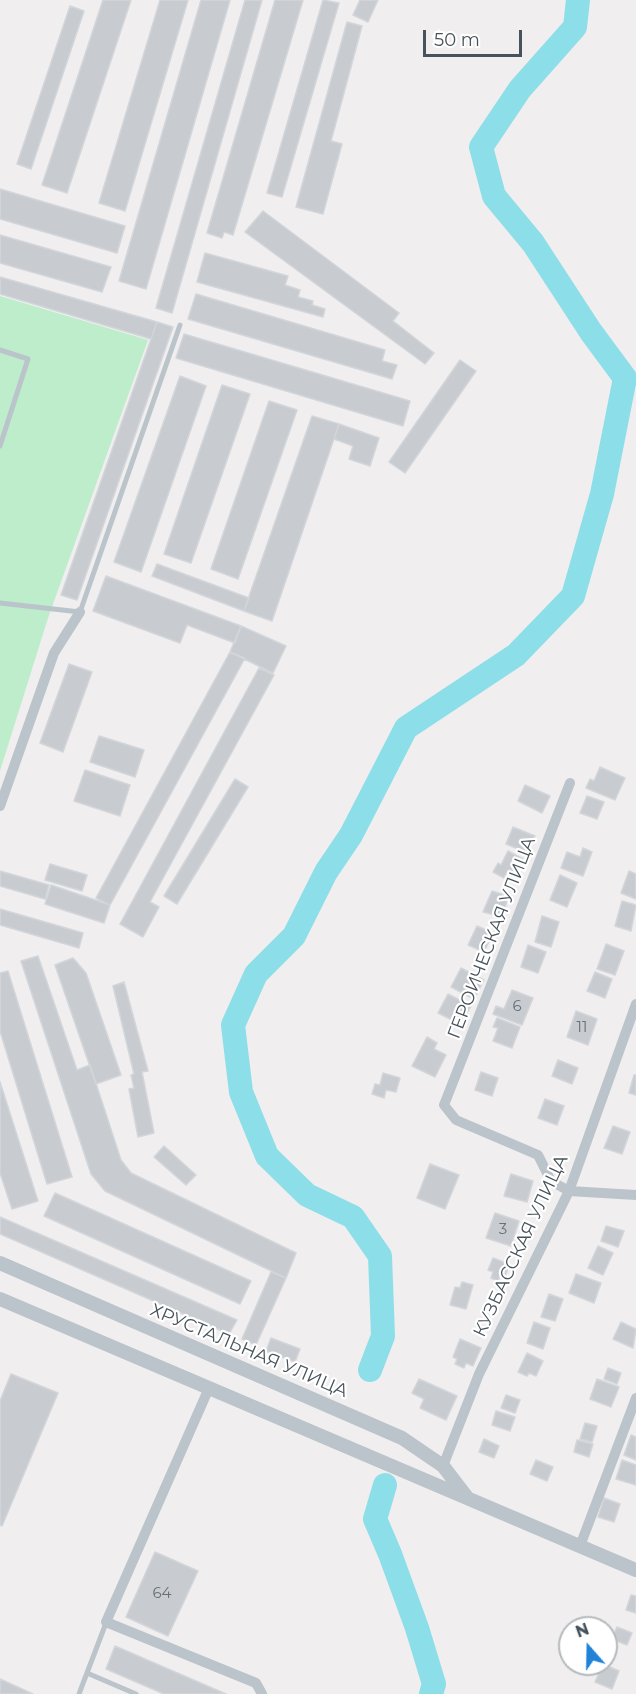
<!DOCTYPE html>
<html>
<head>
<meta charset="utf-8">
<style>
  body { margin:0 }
  #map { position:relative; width:636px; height:1694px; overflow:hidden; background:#f0eeee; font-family:Montserrat,sans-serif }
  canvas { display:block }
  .north { position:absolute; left:558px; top:1616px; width:60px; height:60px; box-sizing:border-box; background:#fff; border:2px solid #b5babd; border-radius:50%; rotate:340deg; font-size:16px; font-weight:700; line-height:24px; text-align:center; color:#47535a }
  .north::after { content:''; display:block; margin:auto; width:21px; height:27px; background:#2083d8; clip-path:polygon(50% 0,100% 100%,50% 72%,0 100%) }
  .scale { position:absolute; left:423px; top:30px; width:99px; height:27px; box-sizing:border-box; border:3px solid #47535a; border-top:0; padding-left:8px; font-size:18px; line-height:21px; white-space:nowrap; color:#47535a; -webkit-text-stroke:4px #fff; paint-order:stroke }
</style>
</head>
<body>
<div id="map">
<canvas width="636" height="1694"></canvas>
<div class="north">N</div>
<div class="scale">50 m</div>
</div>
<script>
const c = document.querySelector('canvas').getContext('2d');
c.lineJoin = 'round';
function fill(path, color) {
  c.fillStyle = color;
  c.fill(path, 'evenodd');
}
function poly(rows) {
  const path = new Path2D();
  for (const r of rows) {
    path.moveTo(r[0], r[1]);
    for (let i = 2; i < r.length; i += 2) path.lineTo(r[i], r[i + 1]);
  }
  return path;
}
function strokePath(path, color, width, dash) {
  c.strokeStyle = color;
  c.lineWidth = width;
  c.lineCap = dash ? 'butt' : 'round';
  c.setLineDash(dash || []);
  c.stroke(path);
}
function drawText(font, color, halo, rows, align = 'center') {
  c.font = font + ' Montserrat,sans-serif';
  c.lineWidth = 4.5;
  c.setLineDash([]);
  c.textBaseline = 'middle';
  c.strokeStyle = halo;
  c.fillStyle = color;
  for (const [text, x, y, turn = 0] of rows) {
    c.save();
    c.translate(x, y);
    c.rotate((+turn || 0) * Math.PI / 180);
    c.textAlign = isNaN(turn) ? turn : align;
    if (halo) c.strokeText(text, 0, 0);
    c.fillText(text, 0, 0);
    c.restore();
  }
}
const green = poly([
  [0,296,148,340,48,618,0,771]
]);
const river = poly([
  [370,1370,383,1336,380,1256,353,1217,307,1195,267,1156,241,1092,233,1025,256,974,294,936,326,872,351,835,406,728,516,655,573,596,602,494,625,378,591,332,533,243,494,196,481,147,520,89,575,27,578,0],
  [385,1485,375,1519,390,1554,417,1628,434,1684,431,1694]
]);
const building = poly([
  [103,0,131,0,67,193,42,185,103,0],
  [160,0,188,0,125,211,99,203,160,0],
  [201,0,230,0,146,289,119,281,201,0],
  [245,0,262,0,172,313,156,308,245,0],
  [275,0,303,0,233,235,224,232,222,238,207,233,275,0],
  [323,0,339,3,282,197,267,193,323,0],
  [360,0,378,0,368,22,353,15,360,0],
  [70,6,84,11,31,169,17,164,70,6],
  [347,22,362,26,331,141,342,144,323,214,296,207,347,22],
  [0,189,125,226,117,253,0,219,0,189],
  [263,211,399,313,393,321,434,353,425,364,245,232,263,211],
  [0,235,111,267,102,292,0,263,0,235],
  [205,253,288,276,285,285,300,290,298,297,313,301,312,305,325,309,323,317,197,282,205,253],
  [0,277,157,322,151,339,0,294,0,277],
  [196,294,385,350,382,361,397,365,392,379,188,319,196,294],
  [157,322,173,327,77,600,61,595,157,322],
  [184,334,410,401,403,426,176,358,184,334],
  [460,360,476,371,405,473,389,462,460,360],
  [180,376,206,386,141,572,114,562,180,376],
  [222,385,250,394,191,563,164,554,222,385],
  [269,401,297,410,238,579,211,569,269,401],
  [312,416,339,424,272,621,244,611,312,416],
  [339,424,379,438,370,466,349,459,353,446,334,439,339,424],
  [157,564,249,598,244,611,152,576,157,564],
  [106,576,241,626,235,643,187,625,180,643,93,611,106,576],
  [241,626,286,646,273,673,230,652,241,626],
  [230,652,245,658,110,905,96,898,230,652],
  [69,664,92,672,63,752,40,743,69,664],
  [259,668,274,675,150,902,159,907,143,937,120,924,259,668],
  [99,736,144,750,135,777,90,762,99,736],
  [600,767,625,778,615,800,586,788,590,779,594,781,600,767],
  [85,770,130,785,120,816,74,801,85,770],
  [235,779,248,787,177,904,164,896,235,779],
  [525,785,550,796,542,813,518,801,525,785],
  [587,796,604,802,597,819,580,813,587,796],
  [513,827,535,836,528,853,506,844,513,827],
  [583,848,592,852,583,876,561,868,567,852,580,857,583,848],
  [508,851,523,859,515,874,508,870,504,878,493,872,498,863,501,865,508,851],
  [50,864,87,875,82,891,45,880,50,864],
  [0,871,49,885,45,899,0,886,0,871],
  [629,871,636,874,636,899,621,893,629,871],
  [560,875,577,883,567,907,550,900,560,875],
  [51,885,110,905,104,923,45,904,51,885],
  [492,891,508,896,503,917,483,912,492,891],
  [622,901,636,905,631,931,615,926,622,901],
  [0,909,83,933,79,948,0,925,0,909],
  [542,916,559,922,551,947,535,942,542,916],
  [477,926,493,933,484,952,468,945,477,926],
  [606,944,624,951,615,975,597,969,606,944],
  [528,945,546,952,538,973,521,967,528,945],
  [38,956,77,1070,90,1065,121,1160,131,1173,296,1253,286,1278,105,1191,91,1174,21,961,38,956],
  [73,958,86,973,121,1075,96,1084,55,965,73,958],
  [461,968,484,980,474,999,451,987,461,968],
  [8,971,72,1177,47,1184,0,1031,0,973,8,971],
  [595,972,612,979,605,998,587,991,595,972],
  [124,982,148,1071,142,1072,154,1133,138,1137,129,1089,134,1088,131,1075,134,1074,113,986,124,982],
  [512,990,533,998,522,1025,493,1014,496,1006,504,1009,512,990],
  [448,994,471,1006,460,1024,438,1013,448,994],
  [576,1011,597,1019,588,1045,567,1037,576,1011],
  [497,1018,520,1027,512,1048,493,1041,498,1028,493,1027,497,1018],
  [427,1037,437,1043,434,1049,446,1055,435,1077,412,1066,427,1037],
  [558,1060,578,1068,572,1084,552,1076,558,1060],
  [481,1072,498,1078,492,1096,475,1090,481,1072],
  [383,1073,400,1078,396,1092,386,1090,384,1098,372,1094,375,1084,380,1085,383,1073],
  [634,1075,636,1075,636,1095,629,1093,634,1075],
  [0,1082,38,1201,12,1209,0,1173,0,1082],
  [545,1099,564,1106,557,1125,538,1118,545,1099],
  [613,1126,630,1132,622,1154,604,1148,613,1126],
  [164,1146,196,1175,186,1185,154,1157,164,1146],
  [430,1164,459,1175,445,1209,417,1198,430,1164],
  [511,1174,533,1181,527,1202,504,1196,511,1174],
  [55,1193,251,1281,240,1304,44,1216,55,1193],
  [495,1213,519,1221,511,1246,486,1238,495,1213],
  [0,1217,237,1320,229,1334,0,1234,0,1217],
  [606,1226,624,1231,618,1247,601,1241,606,1226],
  [598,1246,613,1253,603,1275,588,1268,598,1246],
  [493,1258,509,1264,505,1277,500,1275,498,1281,491,1278,493,1272,488,1270,493,1258],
  [271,1272,286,1278,256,1345,242,1339,271,1272],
  [576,1274,601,1283,594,1303,569,1293,576,1274],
  [462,1282,473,1285,466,1309,450,1305,455,1287,460,1288,462,1282],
  [549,1294,563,1299,555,1321,541,1317,549,1294],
  [534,1322,550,1328,543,1349,527,1343,534,1322],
  [621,1322,636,1329,633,1348,613,1339,621,1322],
  [271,1338,300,1349,295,1362,266,1351,271,1338],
  [460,1339,481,1348,473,1366,466,1363,464,1368,455,1364,457,1359,453,1357,460,1339],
  [527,1353,543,1361,536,1376,529,1373,527,1376,518,1372,527,1353],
  [608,1368,621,1373,617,1384,604,1379,608,1368],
  [11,1374,58,1393,2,1526,0,1525,0,1401,11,1374],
  [419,1379,457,1396,446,1420,420,1408,424,1399,412,1393,419,1379],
  [597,1379,619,1387,611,1407,590,1399,597,1379],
  [506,1395,520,1400,515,1413,501,1408,506,1395],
  [496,1411,515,1417,510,1431,492,1425,496,1411],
  [585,1423,597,1426,592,1442,580,1439,585,1423],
  [631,1435,636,1437,636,1460,624,1455,631,1435],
  [484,1439,499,1446,494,1458,479,1452,484,1439],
  [577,1440,593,1444,589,1457,574,1452,577,1440],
  [536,1460,553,1467,547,1481,530,1474,536,1460],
  [622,1460,636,1465,636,1485,616,1479,622,1460],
  [604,1498,620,1504,614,1522,598,1517,604,1498],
  [155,1552,198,1571,168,1636,126,1617,155,1552],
  [631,1595,636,1596,636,1613,626,1610,631,1595],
  [617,1627,632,1633,627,1645,612,1639,617,1627],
  [115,1646,226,1694,164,1694,106,1669,115,1646],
  [603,1664,619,1671,612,1689,595,1682,603,1664],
  [0,1679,33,1694,0,1694,0,1679]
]);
const service = poly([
  [0,350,28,359,0,446],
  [0,603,80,612,180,325],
  [87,1673,136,1694],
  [79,1694,106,1623]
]);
const minor = poly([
  [570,783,444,1105,456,1120,538,1155,551,1181,569,1191,636,1195],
  [0,806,54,653,80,612],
  [209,1388,106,1622,256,1683,262,1694],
  [443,1466,479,1374,569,1191,636,1004],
  [580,1546,636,1398]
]);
const tertiary = poly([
  [0,1263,402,1438,443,1466,466,1496],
  [0,1299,636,1570]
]);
const numberNames = [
  ["6",517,1007],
  ["11",582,1028],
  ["3",503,1230],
  ["64",162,1594]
];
const streetNames = [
  ["ГЕРОИЧЕСКАЯ УЛИЦА",492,938,-69],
  ["КУЗБАССКАЯ УЛИЦА",521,1246,-65],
  ["ХРУСТАЛЬНАЯ УЛИЦА",249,1351,23]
];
fill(green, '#bdedcb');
strokePath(river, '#8cdee8', 24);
fill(building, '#c8ccd0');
strokePath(building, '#d2d5d9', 1.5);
strokePath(service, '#bac4ca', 5);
strokePath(minor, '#bac4ca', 10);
strokePath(tertiary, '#bac4ca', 14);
drawText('15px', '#677178', null, numberNames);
drawText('18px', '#47535a', '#fff', streetNames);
</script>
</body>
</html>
